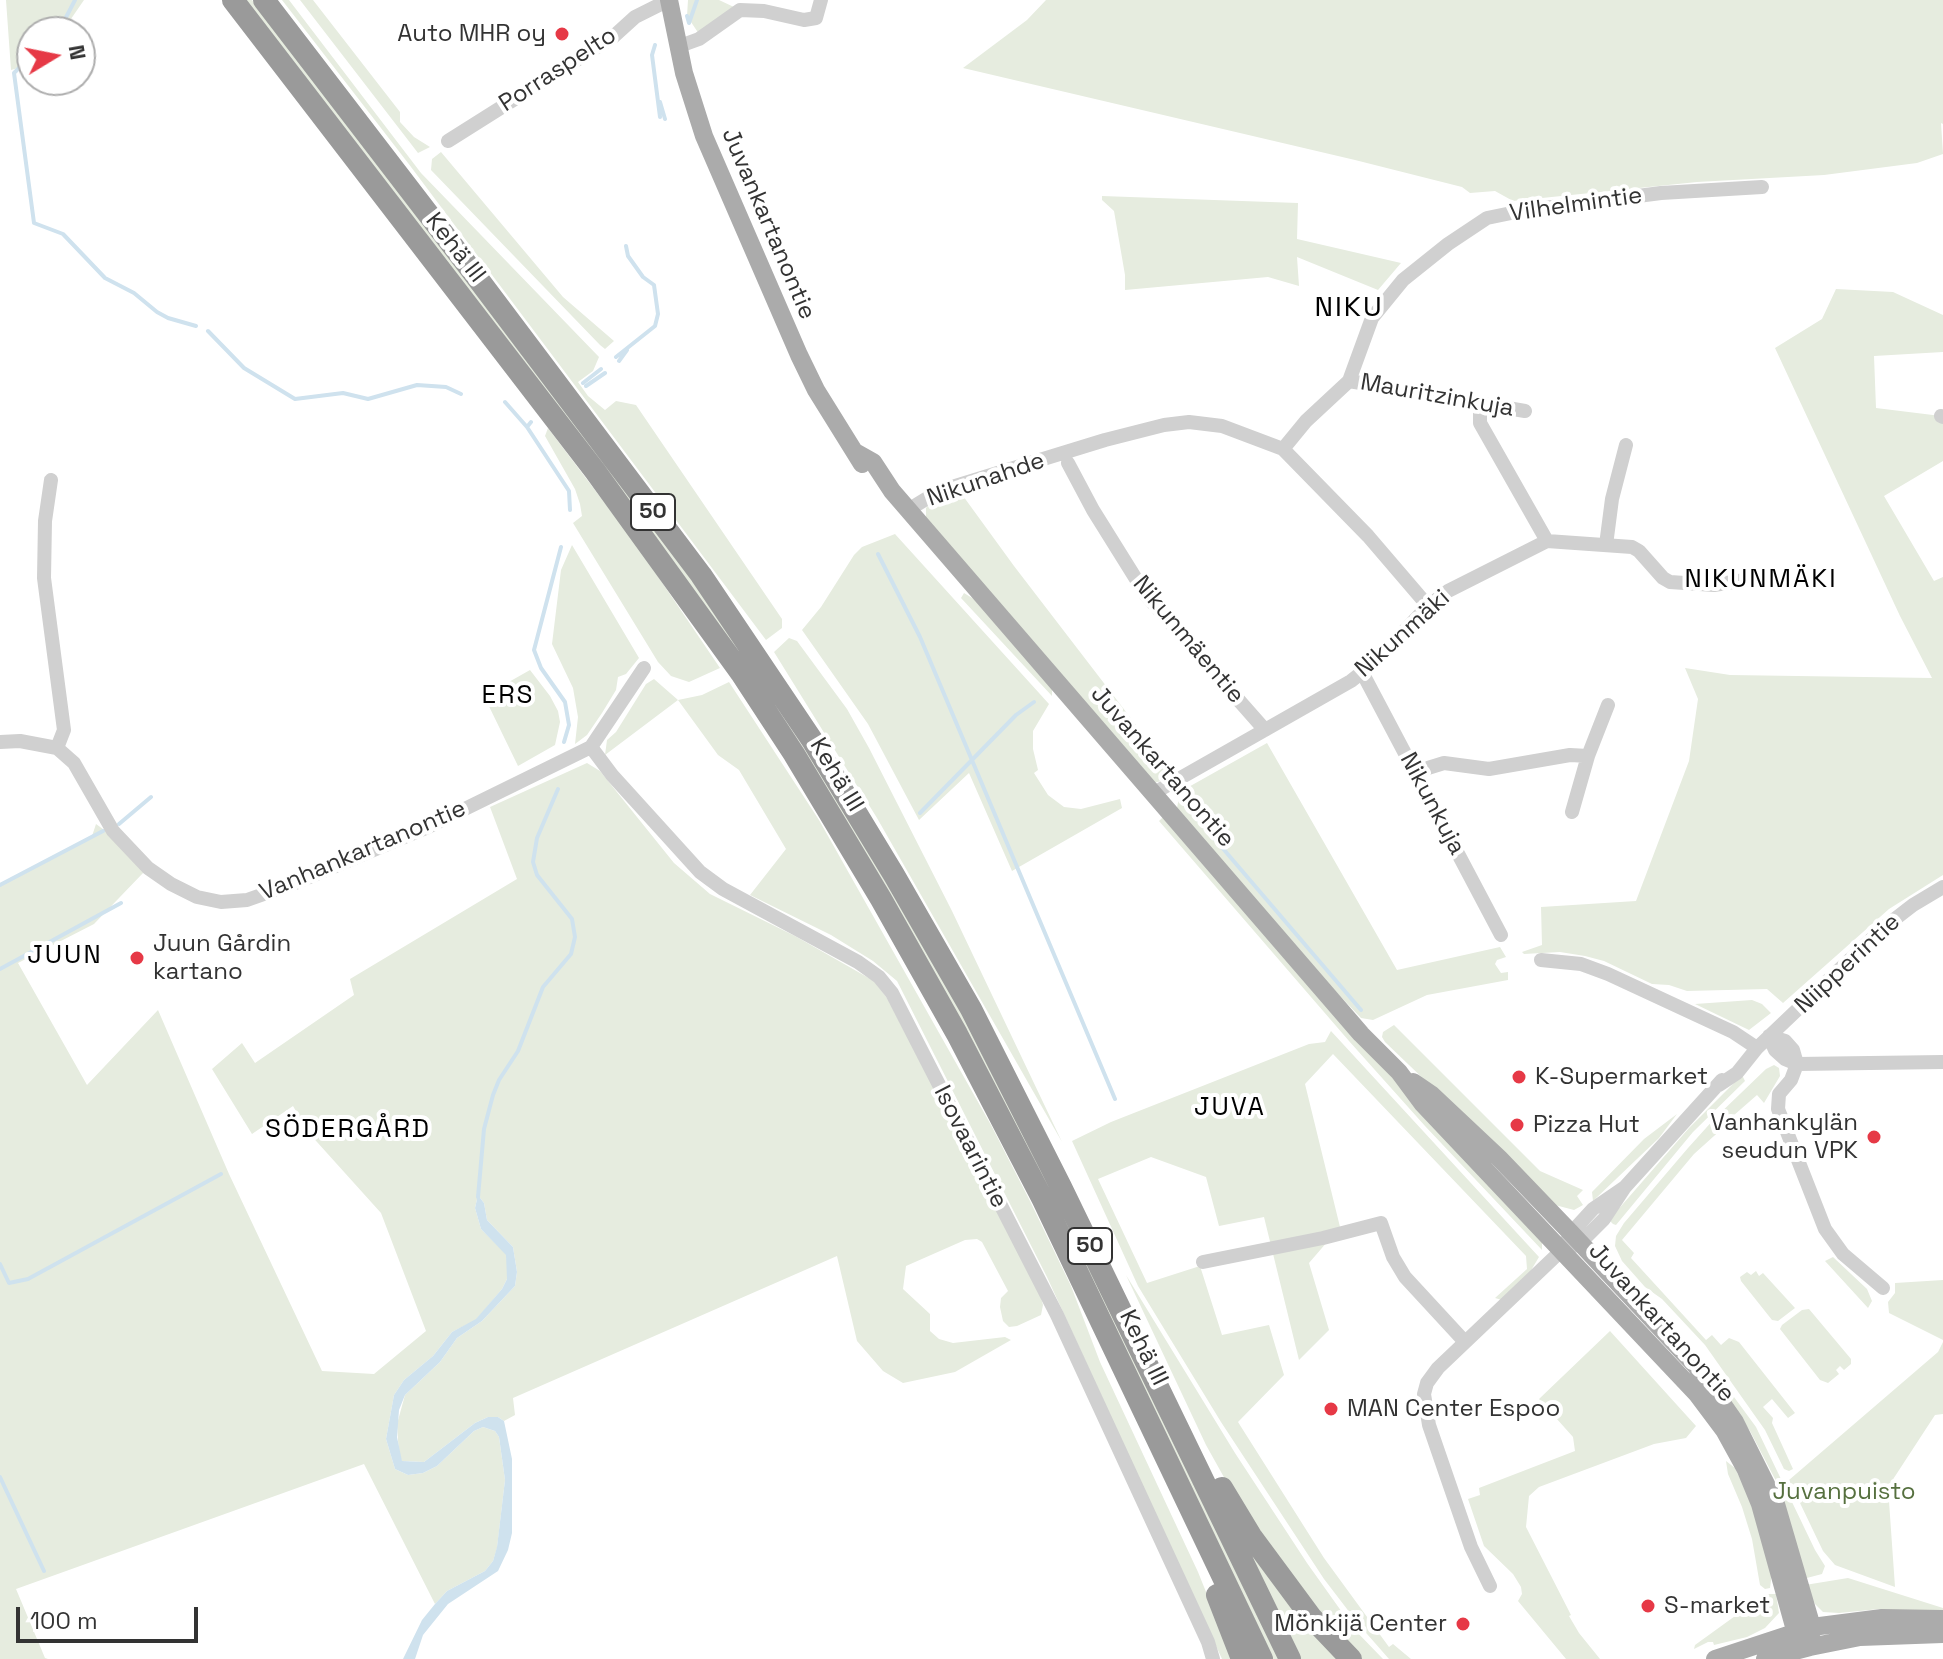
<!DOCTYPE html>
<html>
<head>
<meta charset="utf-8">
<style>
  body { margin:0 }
  #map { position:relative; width:1943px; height:1659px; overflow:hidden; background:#fff; font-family:"Space Grotesk",sans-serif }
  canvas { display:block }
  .north { position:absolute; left:16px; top:16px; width:80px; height:80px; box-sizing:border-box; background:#fff; border:2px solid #adadad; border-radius:50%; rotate:80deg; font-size:22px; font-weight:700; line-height:32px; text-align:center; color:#333 }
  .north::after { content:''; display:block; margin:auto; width:28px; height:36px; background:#e63946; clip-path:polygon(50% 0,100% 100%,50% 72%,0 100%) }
  .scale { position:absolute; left:16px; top:1607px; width:182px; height:36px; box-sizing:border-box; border:4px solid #333; border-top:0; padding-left:10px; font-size:24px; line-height:28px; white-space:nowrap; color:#333; -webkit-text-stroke:6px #fff; paint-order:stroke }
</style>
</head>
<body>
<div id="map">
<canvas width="1943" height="1659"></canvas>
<div class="north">N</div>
<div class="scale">100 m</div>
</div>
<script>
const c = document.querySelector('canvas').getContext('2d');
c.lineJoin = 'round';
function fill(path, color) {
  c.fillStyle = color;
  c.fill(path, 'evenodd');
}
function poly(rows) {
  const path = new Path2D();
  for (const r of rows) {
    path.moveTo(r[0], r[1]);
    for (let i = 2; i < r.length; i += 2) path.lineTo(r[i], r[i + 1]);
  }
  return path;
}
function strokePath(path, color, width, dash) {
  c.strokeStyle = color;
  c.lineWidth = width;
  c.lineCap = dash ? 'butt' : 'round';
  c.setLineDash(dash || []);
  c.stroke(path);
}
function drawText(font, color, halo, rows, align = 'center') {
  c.font = font + ' "Space Grotesk",sans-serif';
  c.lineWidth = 8;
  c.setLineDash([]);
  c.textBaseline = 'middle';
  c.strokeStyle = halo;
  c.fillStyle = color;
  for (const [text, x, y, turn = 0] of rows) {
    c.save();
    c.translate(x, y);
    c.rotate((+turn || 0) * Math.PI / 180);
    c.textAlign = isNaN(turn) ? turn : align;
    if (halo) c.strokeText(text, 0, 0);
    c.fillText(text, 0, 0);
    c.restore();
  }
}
const green = poly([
  [6,0,84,0,62,32,32,32,32,64,11,70],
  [244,0,252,0,667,543,836,796,989,1060,1280,1659,1273,1659,884,883],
  [282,0,289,0,421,173,599,357,593,371,578,382,588,396,605,410,616,401,636,405,782,619,782,628,766,640,408,163],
  [300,0,313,0,400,112,400,122,414,137,430,147,418,153],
  [688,0,719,0,736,8,699,34,687,16],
  [1046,0,1943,0,1943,124,1941,123,1943,154,1917,163,1824,175,1697,182,1513,201,1495,191,1470,193,1462,187,1355,160,963,68,1027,20],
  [441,152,563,297,614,341,605,349,600,345,431,170,432,159],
  [1102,196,1298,203,1297,239,1401,263,1378,290,1297,257,1299,286,1268,277,1125,290,1125,275,1114,211,1102,200],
  [1836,289,1893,292,1943,315,1943,352,1874,356,1876,408,1941,416,1943,421,1943,461,1884,496,1934,581,1943,577,1943,875,1889,909,1783,1003,1767,989,1687,991,1669,985,1652,984,1604,961,1585,956,1560,952,1524,954,1522,952,1542,945,1541,907,1636,901,1689,761,1698,699,1685,668,1730,675,1932,678,1900,616,1775,348,1822,319],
  [548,428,638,547,720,668,689,682,671,676,658,662,573,523,582,516,580,504,575,489,545,436],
  [958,489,1014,566,1176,777,1154,783,926,518,926,508,931,502],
  [895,534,1049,704,1033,731,1033,749,1038,770,1034,773,1048,795,1064,807,1081,809,1120,799,1122,808,1012,871,969,773,919,820,868,724,802,630,821,607,854,555,862,547],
  [572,545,639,658,626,674,618,677,616,690,602,713,587,735,575,744,578,717,573,688,552,644,561,570],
  [964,593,982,604,1052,688,1052,696,961,598],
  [789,638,797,641,847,709,869,748,952,911,1062,1142,877,818,774,652],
  [530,670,550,696,558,711,560,722,555,745,518,766,484,696],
  [654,679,678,700,702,695,729,682,819,820,991,1125,1030,1201,1071,1286,1100,1362,1198,1572,1233,1659,1222,1659,1047,1277,897,981,873,961,831,935,750,895,786,849,739,770,718,755,678,700,605,755,607,740,616,732,646,684],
  [1267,743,1397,970,1500,947,1506,957,1497,960,1495,964,1501,973,1508,972,1508,980,1427,995,1373,1020,1361,1018,1320,975,1177,808,1179,797,1185,789],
  [587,763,600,771,674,863,710,894,795,936,874,981,887,998,1040,1293,1043,1305,1041,1315,1017,1326,1009,1327,1003,1321,1000,1307,1001,1298,1008,1291,982,1242,977,1239,965,1240,906,1266,903,1289,930,1314,930,1331,939,1339,953,1343,1005,1337,1011,1340,955,1372,903,1383,883,1371,857,1341,837,1256,513,1398,515,1415,504,1421,498,1417,488,1417,475,1423,424,1462,402,1461,399,1456,397,1424,405,1395,440,1362,457,1338,482,1321,515,1286,517,1272,513,1247,487,1220,484,1203,478,1195,475,1208,481,1229,507,1255,507,1279,502,1289,476,1320,452,1332,433,1356,404,1380,394,1395,386,1439,395,1469,408,1475,423,1473,437,1466,474,1431,483,1427,495,1431,499,1437,505,1480,497,1548,493,1561,485,1571,447,1591,435,1604,364,1464,16,1589,45,1658,48,1659,0,1659,0,885,92,836,96,824,107,832,144,872,94,924,18,963,87,1085,158,1010,229,1174,322,1371,374,1374,426,1331,381,1213,308,1132,293,1106,252,1134,212,1069,242,1043,255,1063,354,995,350,979,517,879,490,807],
  [1164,816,1542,1240,1542,1250,1425,1126,1349,1041,1159,821],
  [1752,1000,1762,1004,1771,1013,1749,1030,1695,1004],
  [1394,1025,1540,1171,1583,1190,1577,1196,1583,1205,1574,1210,1555,1205,1385,1042,1382,1037,1383,1032],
  [1331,1031,1539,1257,1530,1272,1502,1300,1495,1298,1527,1269,1526,1256,1333,1054,1305,1084,1340,1227,1309,1263,1329,1330,1299,1360,1264,1217,1219,1226,1206,1177,1151,1157,1098,1179,1147,1283,1200,1266,1222,1335,1269,1325,1284,1375,1238,1422,1324,1558,1389,1647,1393,1644,1411,1659,1389,1659,1360,1626,1324,1579,1221,1422,1138,1286,1072,1141,1111,1122,1309,1044,1325,1042],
  [1774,1065,1779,1068,1780,1076,1764,1103,1757,1095,1733,1116,1734,1118,1694,1154,1622,1240,1634,1253,1631,1258,1706,1340,1712,1335,1721,1345,1729,1338,1739,1342,1795,1413,1788,1418,1772,1399,1763,1407,1773,1418,1772,1423,1793,1469,1789,1471,1784,1469,1765,1430,1705,1345,1662,1299,1645,1287,1622,1261,1615,1246,1616,1236,1624,1223,1688,1148,1715,1118,1766,1069],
  [1742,1075,1745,1081,1693,1132,1616,1225,1613,1224,1609,1220,1689,1128],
  [1677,1114,1659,1138,1593,1201,1592,1192,1644,1139],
  [1833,1257,1867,1289,1872,1301,1868,1308,1825,1261],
  [1756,1271,1759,1276,1763,1273,1795,1308,1778,1321,1772,1320,1741,1281,1740,1277,1747,1272,1751,1275],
  [1126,1275,1235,1453,1307,1563,1354,1629,1383,1659,1360,1659,1313,1607,1235,1497,1206,1445],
  [1943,1280,1943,1340,1889,1313,1888,1302,1895,1293,1895,1283],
  [1809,1309,1851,1359,1851,1364,1844,1370,1840,1366,1836,1370,1839,1374,1828,1383,1820,1380,1780,1329,1782,1325,1802,1310],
  [1610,1331,1696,1426,1686,1438,1654,1444,1539,1487,1529,1496,1526,1527,1571,1615,1569,1616,1579,1633,1600,1659,1566,1659,1518,1601,1522,1594,1521,1587,1513,1574,1484,1546,1468,1499,1480,1495,1479,1488,1575,1451,1573,1437,1539,1399],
  [1943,1342,1943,1414,1935,1415,1888,1487,1895,1587,1835,1565,1823,1551,1789,1480,1938,1352],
  [1723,1382,1756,1427,1815,1550,1825,1566,1822,1574,1803,1579,1775,1479,1750,1431,1719,1386],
  [1726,1461,1735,1468,1744,1486,1760,1524,1772,1572,1770,1588,1765,1589,1760,1585,1752,1539,1742,1507,1728,1474],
  [1246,1543,1343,1659,1299,1659],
  [1848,1578,1943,1608,1943,1615,1879,1609,1839,1613,1823,1612,1815,1604,1805,1585],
  [1768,1594,1776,1594,1779,1613,1765,1628,1747,1637,1714,1645,1713,1642,1708,1642,1694,1649,1695,1645,1760,1598]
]);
const water = poly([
  [478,1195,484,1203,487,1220,513,1247,517,1272,515,1286,482,1321,457,1338,440,1362,405,1395,399,1410,397,1437,402,1461,424,1462,475,1423,488,1417,498,1417,504,1421,512,1459,512,1533,508,1550,498,1571,448,1604,423,1635,415,1659,403,1659,422,1620,435,1604,447,1591,485,1571,493,1561,497,1547,505,1480,499,1437,495,1431,483,1427,474,1431,437,1466,423,1473,408,1475,395,1469,386,1439,394,1395,404,1380,433,1356,452,1332,476,1319,502,1289,507,1279,506,1255,481,1229,475,1208]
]);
const stream = poly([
  [687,16,689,23,697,0],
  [56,32,62,25,75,0],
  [655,45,652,55,660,117],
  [32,55,14,73,34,223,63,234,105,278,134,293,157,312,168,318,196,326],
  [660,102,665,119],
  [208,331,244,368,295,399,343,393,368,399,417,385,446,387,461,394],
  [616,357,655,326,658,314,654,285,643,277,628,256,626,246],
  [619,361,627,350],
  [583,383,601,369],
  [586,386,605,373],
  [505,402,527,427],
  [531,422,527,427,569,491,570,510],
  [561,547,534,650,541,668,565,702,569,725,564,742],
  [878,554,920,637,1115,1099],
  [1184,803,1361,1010],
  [920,813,1016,715,1034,702],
  [119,824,151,797],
  [0,885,103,831],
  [0,969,121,903],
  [478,1197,484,1129,493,1095,499,1080,518,1051,543,987,571,954,575,937,572,919,537,875,533,862,537,838,558,789],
  [0,1264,9,1283,28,1279,221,1174],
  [0,1477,44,1571]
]);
const minor = poly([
  [677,47,699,39,740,10,764,11,804,20,816,18,821,0],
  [448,141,613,37,635,17,669,0],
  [1349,381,1525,411],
  [1480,404,1480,423,1547,541],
  [1941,416,1943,417],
  [1283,449,1306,421,1349,381,1372,318,1403,280,1448,244,1487,218,1521,211,1661,193,1762,187],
  [1068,463,1093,510,1146,595,1265,730],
  [51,480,45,521,44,578,64,730,57,748],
  [908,510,939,491,1105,440,1164,425,1189,422,1222,426,1283,449,1368,536,1428,606],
  [1606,545,1612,499,1626,445],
  [1363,674,1501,935],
  [0,742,20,741,57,748,74,763,113,831,148,868,171,884,197,897,221,902,247,900,295,883,428,827,591,747,644,668],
  [591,747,612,775,700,872,723,889,858,962,879,977,892,993,1057,1315,1208,1642,1213,1659],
  [1415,772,1444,763,1489,769,1570,755,1588,756],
  [1154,793,1351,681,1375,662,1428,606,1448,591,1547,541,1632,547,1639,551,1663,578,1670,582,1714,585,1751,579],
  [1572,812,1588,756,1608,705],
  [1541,960,1581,964,1608,974,1733,1032,1757,1048],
  [1769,1036,1775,1050,1785,1059,1797,1064,1943,1062],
  [1769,1036,1785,1041,1793,1050,1797,1064],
  [1797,1064,1791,1080,1779,1094,1778,1109,1825,1229,1843,1254,1883,1288],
  [1719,1085,1737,1073,1757,1048,1882,929,1913,905,1943,887],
  [1574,1246,1580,1243,1604,1219,1625,1187,1722,1080],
  [1203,1262,1323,1238,1381,1223,1393,1257,1405,1277,1465,1342],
  [1490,1586,1471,1547,1429,1425,1424,1394,1427,1383,1438,1368,1562,1250,1571,1233,1593,1209,1625,1187]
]);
const major = poly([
  [669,0,684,73,704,136,799,355,816,390,862,464],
  [857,453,873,462,892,491,1361,1034,1399,1072,1422,1103,1697,1394,1724,1430,1746,1470,1760,1504,1795,1630,1810,1647],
  [1413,1082,1432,1095,1499,1158,1571,1233,1696,1366,1735,1422,1776,1504,1812,1627,1810,1647],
  [1715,1659,1812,1627,1882,1618,1943,1619],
  [1765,1659,1810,1647,1860,1637,1943,1634]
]);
const highway = poly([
  [233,0,595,471,741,673,794,754,881,899,957,1034,1043,1200,1262,1659],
  [264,0,472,271,701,575,812,740,894,875,971,1009,1061,1187,1290,1659],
  [1222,1488,1251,1536,1311,1617,1351,1659],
  [1217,1595,1242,1659]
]);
const markers = [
  [562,34,8,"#e63946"],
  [137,958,8,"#e63946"],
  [1519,1077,8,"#e63946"],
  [1517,1125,8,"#e63946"],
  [1874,1137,8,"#e63946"],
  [1331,1409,8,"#e63946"],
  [1648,1606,8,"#e63946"],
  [1463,1624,8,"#e63946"]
];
const shields = [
  [653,512,44],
  [1090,1246,44]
];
const shieldNames = [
  ["50",653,512],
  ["50",1090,1246]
];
const poiNames = [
  ["Auto MHR oy",546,34,"right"],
  ["Juun Gårdin",153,944],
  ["kartano",153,972],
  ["K-Supermarket",1535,1077],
  ["Vanhankylän",1858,1123,"right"],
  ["seudun VPK",1858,1151,"right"],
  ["Pizza Hut",1533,1125],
  ["MAN Center Espoo",1347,1409],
  ["S-market",1664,1606],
  ["Mönkijä Center",1447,1624,"right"]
];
const streetNames = [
  ["Porraspelto",558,70,-33],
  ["Vilhelmintie",1576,205,-8],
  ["Juvankartanontie",768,224,67],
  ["Kehä III",455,248,52],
  ["Mauritzinkuja",1437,396,10],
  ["Nikunahde",986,480,-19],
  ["Nikunmäki",1403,634,-42],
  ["Nikunmäentie",1188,640,50],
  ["Juvankartanontie",1162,767,49],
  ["Kehä III",836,775,59],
  ["Nikunkuja",1432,804,62],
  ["Vanhankartanontie",363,851,-23],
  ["Niipperintie",1848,964,-43],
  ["Isovaarintie",970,1147,63],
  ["Juvankartanontie",1661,1323,48],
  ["Kehä III",1143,1348,64]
];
const parkNames = [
  ["Juvanpuisto",1844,1492]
];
const neighbourhoodNames = [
  ["NIKUNMÄKI",1761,580],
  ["ERS",508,696],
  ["JUUN",65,956],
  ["JUVA",1230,1108],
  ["SÖDERGÅRD",348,1130]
];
const quarterNames = [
  ["NIKU",1349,308]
];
fill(green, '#e6ecdf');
fill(water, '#cfe2ee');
strokePath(stream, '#cfe2ee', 4);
strokePath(minor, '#d0d0d0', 14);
strokePath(major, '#ababab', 18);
strokePath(highway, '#9a9a9a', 22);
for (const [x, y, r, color] of markers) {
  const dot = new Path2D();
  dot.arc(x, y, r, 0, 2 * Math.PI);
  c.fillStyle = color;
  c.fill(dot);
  strokePath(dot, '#fff', 3);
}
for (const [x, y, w] of shields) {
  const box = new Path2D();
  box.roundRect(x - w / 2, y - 18, w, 36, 6);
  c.fillStyle = '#fff';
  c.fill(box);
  strokePath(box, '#333', 2);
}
drawText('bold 22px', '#333', null, shieldNames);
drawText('24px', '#333', '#fff', poiNames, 'left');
drawText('24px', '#333', '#fff', streetNames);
drawText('24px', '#56703f', '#fff', parkNames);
c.letterSpacing = '2px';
drawText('26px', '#000', '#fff', neighbourhoodNames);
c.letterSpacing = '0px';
c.letterSpacing = '2px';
drawText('28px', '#000', '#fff', quarterNames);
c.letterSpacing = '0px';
</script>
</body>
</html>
